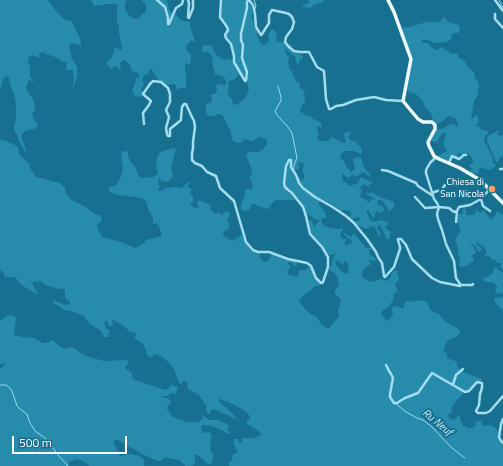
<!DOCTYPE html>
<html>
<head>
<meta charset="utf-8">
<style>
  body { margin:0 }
  #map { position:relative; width:503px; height:466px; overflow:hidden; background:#17708f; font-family:"Titillium Web",sans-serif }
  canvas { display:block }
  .scale { position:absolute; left:12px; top:436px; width:115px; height:18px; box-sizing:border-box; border:2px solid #fff; border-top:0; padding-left:5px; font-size:12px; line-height:14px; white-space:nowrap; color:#fff; -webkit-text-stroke:3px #17708f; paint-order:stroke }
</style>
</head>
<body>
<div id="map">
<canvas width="503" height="466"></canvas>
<div class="scale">500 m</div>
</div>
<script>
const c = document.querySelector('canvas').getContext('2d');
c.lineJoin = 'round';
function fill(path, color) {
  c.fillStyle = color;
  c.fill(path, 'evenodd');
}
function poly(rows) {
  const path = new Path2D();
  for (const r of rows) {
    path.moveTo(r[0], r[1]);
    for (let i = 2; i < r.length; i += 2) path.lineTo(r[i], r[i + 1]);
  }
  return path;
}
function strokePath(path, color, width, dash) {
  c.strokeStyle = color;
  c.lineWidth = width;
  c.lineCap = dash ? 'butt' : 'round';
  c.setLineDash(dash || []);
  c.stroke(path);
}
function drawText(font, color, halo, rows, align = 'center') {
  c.font = font + ' "Titillium Web",sans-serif';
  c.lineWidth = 4;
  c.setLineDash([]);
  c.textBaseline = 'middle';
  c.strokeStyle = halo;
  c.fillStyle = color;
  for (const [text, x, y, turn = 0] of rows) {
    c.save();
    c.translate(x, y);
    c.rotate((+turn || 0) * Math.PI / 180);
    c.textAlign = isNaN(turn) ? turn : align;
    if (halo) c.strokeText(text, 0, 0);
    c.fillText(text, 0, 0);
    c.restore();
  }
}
const green = poly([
  [0,0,48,0,56,11,65,20,68,20,72,22,79,36,81,42,81,46,77,44,73,43,70,44,69,46,72,59,77,66,77,77,73,89,74,78,73,73,73,70,67,70,66,68,67,64,66,62,61,61,58,58,46,54,45,52,40,53,39,57,38,58,33,55,29,57,28,60,28,63,30,66,30,77,33,80,33,82,29,80,26,88,28,92,33,99,35,106,34,111,32,114,34,120,39,125,37,127,34,129,25,131,21,136,26,150,26,153,19,141,17,135,14,129,14,126,16,120,16,105,14,93,11,88,9,78,7,76,4,77,0,90],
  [91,0,127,0,125,4,125,10,127,11,129,16,135,19,140,18,141,15,146,12,146,6,145,3,141,0,156,0,163,7,170,25,171,24,173,15,175,14,181,20,190,22,190,27,195,40,195,41,193,42,191,40,189,43,186,45,187,51,191,54,191,61,190,64,188,65,186,63,185,65,185,71,186,75,186,88,180,88,177,90,176,85,174,84,169,85,166,85,157,79,153,71,150,69,148,74,145,75,142,79,144,84,141,90,142,91,145,90,142,94,142,97,135,96,132,90,134,87,134,84,136,82,136,79,137,77,138,78,140,78,138,73,132,71,130,65,125,60,124,60,120,63,120,66,122,71,120,70,115,65,112,69,111,69,106,63,112,57,115,48,117,48,121,50,122,48,119,33,119,26,117,24,117,4,107,4,94,6],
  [158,0,167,0,169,9,172,14,170,22,167,11],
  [222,0,247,0,241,34,242,45,242,58,246,69,246,74,245,76,243,76,235,61,234,50,231,43,226,36,228,30,221,16],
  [309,0,325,0,321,3,316,4,310,8,303,7,302,6,309,3],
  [250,3,252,8,252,18,254,20,254,25,257,31,257,35,260,43,263,45,268,43,269,40,268,34,272,29,276,32,277,42,282,42,291,45,292,46,293,51,302,55,303,58,299,61,299,64,297,64,295,56,290,53,286,49,285,49,286,54,289,57,289,59,288,60,289,66,289,69,291,70,296,81,299,82,300,88,305,91,303,95,305,97,305,101,301,107,300,111,307,116,310,116,313,119,320,122,322,125,321,128,319,126,317,126,317,129,319,135,317,137,317,139,320,141,328,141,332,137,340,141,342,143,344,143,346,142,344,134,350,131,351,132,348,138,352,141,355,141,362,149,362,152,361,154,354,151,345,151,341,154,340,158,344,161,347,168,351,172,355,169,353,160,353,159,360,157,361,158,365,169,370,174,371,177,363,172,356,177,352,174,349,178,347,177,343,174,342,176,343,182,347,183,348,185,351,186,352,185,357,184,360,178,363,178,364,179,372,182,372,184,369,184,370,187,370,188,365,184,362,185,360,188,362,192,360,195,360,197,369,202,370,202,371,199,374,200,375,199,366,194,366,193,373,193,380,197,394,202,394,207,389,211,383,201,379,200,377,201,377,204,383,207,384,210,380,213,378,211,376,212,374,218,372,216,368,210,366,210,370,220,375,222,381,220,388,223,388,225,385,226,385,227,387,230,390,231,391,233,389,235,390,239,386,239,386,238,380,225,379,225,377,227,381,235,380,236,377,233,376,228,373,226,367,229,357,225,355,222,356,221,359,221,360,220,361,218,358,217,352,219,350,217,351,214,350,211,344,210,341,211,332,204,315,196,299,182,297,176,298,175,302,181,304,178,304,174,302,171,304,165,303,163,299,162,298,165,300,167,299,169,296,170,295,167,292,167,292,159,290,159,286,161,285,166,283,183,286,191,292,195,295,200,276,200,273,202,270,207,267,209,258,206,255,204,252,204,249,210,243,211,241,209,241,204,245,195,245,189,249,189,252,190,253,187,251,181,249,178,252,173,252,170,246,155,248,152,258,152,263,149,267,144,267,140,264,138,259,137,253,141,250,141,244,139,243,142,240,143,236,143,232,139,231,132,223,116,220,114,217,114,214,116,208,116,206,113,206,106,207,103,211,103,212,100,210,95,216,93,217,90,216,85,219,84,224,85,226,85,226,80,222,76,215,74,212,62,213,59,210,54,208,52,202,52,202,50,203,46,205,45,207,46,212,45,213,50,217,56,220,57,224,60,227,58,230,60,233,60,239,74,234,80,228,81,229,88,227,94,232,99,232,102,234,105,238,104,245,98,249,89,247,82,247,69,243,57,244,46,242,39,242,34,249,4],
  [445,17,448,22,459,25,460,30,459,32,458,33,455,33,452,34,451,39,447,42,435,43,427,40,422,40,422,42,423,43,428,43,431,47,437,50,439,49,440,47,445,49,452,54,457,53,459,58,465,61,467,66,474,72,475,78,479,84,478,93,477,97,474,101,471,120,475,116,477,115,479,121,475,127,476,127,479,126,480,129,488,131,488,133,485,136,484,140,493,159,492,160,493,163,494,163,496,166,490,170,485,169,483,167,482,168,480,167,478,174,475,173,474,175,470,173,472,168,469,166,474,161,468,153,466,154,465,153,462,156,460,153,457,154,458,156,456,157,453,155,448,162,436,157,447,151,443,143,447,133,442,133,437,142,430,141,436,129,443,129,447,126,453,124,454,124,457,127,459,127,456,119,453,117,448,116,443,121,438,124,437,124,432,118,431,113,426,108,422,100,416,94,411,93,407,90,412,60,405,37,404,37,401,28,409,27,427,22,440,22,443,18],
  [496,131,499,131,497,134,499,136,503,135,503,156,500,157,498,162,496,162,487,141,488,136,493,133,495,133],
  [0,140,6,141,15,145,18,147,19,154,30,165,30,168,36,177,60,183,65,188,66,194,73,201,86,207,93,213,99,215,101,217,102,221,98,224,97,227,102,237,121,242,135,248,142,245,146,240,162,236,159,226,156,223,154,224,153,224,153,218,149,211,146,202,144,199,135,197,118,195,110,192,108,187,114,186,117,184,120,179,123,168,121,157,122,153,124,151,126,151,128,152,128,157,131,162,136,168,137,173,141,178,154,177,158,173,156,166,158,155,161,152,170,149,176,148,171,169,173,175,172,178,167,182,162,181,159,178,158,179,158,184,160,186,158,191,161,191,166,188,173,187,181,188,189,182,190,182,191,183,187,186,188,187,192,189,190,193,190,194,193,196,193,201,190,203,193,207,196,208,199,207,197,201,201,201,210,205,211,207,210,209,215,214,220,212,221,215,223,215,224,212,227,211,229,213,230,215,227,219,229,224,229,227,227,230,224,231,223,233,224,236,230,240,233,241,241,235,242,235,251,250,260,253,259,256,262,260,265,262,268,261,272,254,283,259,296,261,297,264,295,266,293,265,291,262,288,263,288,264,291,267,287,271,288,274,296,277,299,276,298,273,299,270,306,270,307,268,310,267,320,285,319,286,315,286,312,290,304,295,299,301,301,304,307,311,312,315,317,317,321,324,325,327,328,329,339,317,338,311,341,301,340,298,335,294,335,290,339,285,338,279,335,273,329,270,332,264,332,261,335,255,334,254,331,255,328,254,322,245,311,235,308,221,311,220,314,226,315,226,319,221,319,220,315,219,306,213,286,187,285,182,286,172,288,162,290,161,290,167,299,185,304,190,320,200,319,205,326,213,326,218,322,218,321,221,323,225,330,228,339,229,342,228,343,230,340,233,342,239,345,239,346,240,344,243,346,246,352,243,352,241,343,234,344,233,351,237,354,233,366,248,373,248,369,250,369,252,371,256,374,257,376,261,369,260,369,261,371,264,366,267,363,271,361,276,368,281,373,282,381,279,387,281,390,278,392,273,395,271,398,271,397,275,399,277,399,281,396,282,395,285,398,291,393,295,394,299,392,302,388,307,383,310,381,313,386,321,389,320,393,314,392,311,392,307,395,306,401,308,404,308,405,301,408,301,411,302,420,300,422,301,425,301,427,302,430,310,439,314,445,321,460,330,460,332,457,336,447,341,443,351,447,353,447,358,458,362,456,364,461,371,482,379,471,391,468,393,463,393,461,396,452,406,451,413,448,414,447,416,452,420,454,420,458,416,460,417,462,425,467,427,468,428,475,427,476,421,482,421,482,424,484,426,491,425,497,429,500,443,503,446,503,466,229,466,229,463,232,460,233,454,236,454,237,451,234,445,234,439,239,439,238,442,242,443,242,438,253,438,260,436,261,434,260,432,247,424,247,421,250,418,250,416,245,411,229,402,221,400,219,397,219,401,221,404,228,409,238,420,214,409,211,410,210,413,209,414,207,413,206,410,207,407,199,395,188,389,187,381,184,381,180,384,179,383,174,369,170,364,165,359,157,354,151,357,149,357,147,355,146,350,142,343,134,338,136,336,136,334,135,333,130,332,124,326,113,320,112,321,113,324,111,326,109,326,108,324,108,323,107,321,104,322,106,329,109,330,110,331,108,334,109,337,104,337,101,331,89,323,84,316,71,311,64,310,59,306,54,304,53,300,65,305,70,304,70,301,65,298,65,291,64,289,60,288,59,289,56,289,52,286,51,287,48,286,40,281,33,282,32,284,38,293,37,294,29,290,19,283,17,279,14,277,5,277,3,272,0,270],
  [335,260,339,261,343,265,344,262,345,261,346,261,348,264,349,271,347,274,341,271,337,266],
  [465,208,466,209,466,214,467,215,474,215,477,210,480,213,484,210,490,219,492,219,493,217,496,215,496,212,499,212,500,214,501,213,503,215,503,271,500,266,502,263,497,263,496,260,493,260,489,256,485,256,485,254,487,253,484,247,480,244,477,242,476,243,481,248,481,250,480,252,478,251,475,245,472,244,471,245,474,247,476,253,475,254,471,256,474,258,473,261,468,265,462,267,459,266,460,259,458,253,458,248,455,239,461,231,459,229,460,227,457,222,458,214,463,214,462,210],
  [494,267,495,267,503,273,503,293,496,294,495,292,497,287,495,284,492,282,487,282,483,280,484,277,487,277,491,274,493,273],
  [503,297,503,311,494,301,495,298,499,298],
  [8,315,14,316,16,319,14,335,26,338,32,337,43,343,46,343,52,340,62,348,65,349,71,347,77,350,79,352,86,356,104,361,127,360,129,363,125,368,132,373,132,378,135,380,165,390,169,388,171,385,177,387,178,389,176,392,176,394,170,393,168,396,163,396,164,398,168,398,170,400,171,403,167,407,167,409,173,417,188,422,197,422,203,419,203,416,204,416,209,420,218,420,227,424,229,426,227,428,227,429,230,433,227,434,222,430,211,426,204,425,201,426,201,429,203,432,204,433,209,432,212,435,210,445,210,449,213,455,212,463,208,464,200,457,200,456,195,454,195,463,193,465,190,466,186,466,179,460,172,459,165,457,161,461,158,461,142,454,118,440,115,440,113,442,120,456,130,454,139,456,144,460,144,466,90,466,83,461,77,459,69,462,69,466,0,466,0,368,3,367,5,363,0,364,0,320,3,319]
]);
const stream = poly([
  [254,0,256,5,255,9],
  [499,0,503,8],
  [278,86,281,97,281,101,275,111,277,115,288,127,292,133,297,158,294,165,294,170],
  [0,385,6,385,11,389,13,394,17,406,20,409,27,414,29,421,35,431,45,438,59,456,68,466],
  [396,404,406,412,417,418,423,420,432,427,452,448,465,458]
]);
const minor = poly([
  [157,0,165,7,168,18,168,24,169,24,175,10,176,8,182,4,183,0],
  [188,0,189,3,188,17,189,18,193,8,193,0],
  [221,0,220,17,227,27,228,30,225,35,226,38,231,44,234,56,234,62,245,81,246,80,247,72,242,58,243,45,241,40,241,34,247,8,247,2,249,0,253,5,255,14,256,27,261,35,262,34,269,23,269,15,272,10,286,13,289,14,292,17,294,22,292,29,286,37,285,42,289,47,294,51,300,52,309,52,317,67,324,71,326,99,329,109,331,109,336,106,343,105,356,100,374,97,386,100,403,101],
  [495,0,503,11],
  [495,14,495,19,503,28],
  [144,124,143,113,149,105,151,101,143,94,150,84,153,81,161,82,168,88,170,94,170,102,166,110,169,117,166,128,167,134,168,136,170,136,170,129,181,120,181,118,182,107,184,104,186,104,191,115,194,121,195,127,193,142,193,148,192,154,192,160,195,163,202,166,207,172,216,176,220,188,234,201,246,242,253,250,258,252,269,252,288,259,307,263,311,266,316,278,321,283,322,283,323,282,328,267,328,257,322,247,310,234,306,216,303,207,292,193,288,190,285,187,284,183,286,166,289,160,291,160,291,167,296,175,299,183,303,188,315,197,331,206,346,216,354,223,367,239,376,252,378,257,382,263,384,276,385,277,394,267,400,249,400,247,398,240,398,239,401,239,406,245,412,259,432,278,440,282,460,286,460,284,456,278,454,261,446,244,442,230,438,219,437,214,439,207,425,208,415,197],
  [436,157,430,163,426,170,426,173,434,199,437,203,439,207,449,208,454,212,457,211,459,207,470,205,481,199,489,190],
  [449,163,452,156,459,159,464,155,466,155],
  [500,169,503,169],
  [382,170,388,171,416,183,418,186,433,196],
  [432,193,437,191,441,191,445,185],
  [481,199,483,206,490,211],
  [456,222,457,211],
  [460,285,472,285,473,284],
  [386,365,389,371,391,374,393,378,390,394,390,397,394,403,397,403,405,398,418,393,432,373,465,392,469,391,477,382,482,383,482,388,480,394,479,405,476,411,478,413,486,413,490,411,503,396],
  [453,384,456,375,463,369],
  [503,419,501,424,499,437,501,441,503,443]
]);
const major = poly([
  [388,0,394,12,411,59,403,101,418,119,423,122,432,122,435,125,435,129,428,142,429,146,434,156,439,159,460,168,480,180,503,203]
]);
const markers = [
  [492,189,4,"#ffa162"]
];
const poiNames = [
  ["Chiesa di",484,183],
  ["San Nicola",484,195]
];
const waterNames = [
  ["Ru Neuf",437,423,39]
];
fill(green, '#278bab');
strokePath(stream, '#96ddf2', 1);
strokePath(minor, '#a4ddef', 2.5);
strokePath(major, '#ecf9ff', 3.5);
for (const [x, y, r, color] of markers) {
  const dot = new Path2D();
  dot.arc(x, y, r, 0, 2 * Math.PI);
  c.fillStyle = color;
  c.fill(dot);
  strokePath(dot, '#17708f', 1.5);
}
drawText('10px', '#fff', '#17708f', poiNames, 'right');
drawText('italic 11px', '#c8eef9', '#17708f', waterNames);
</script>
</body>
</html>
